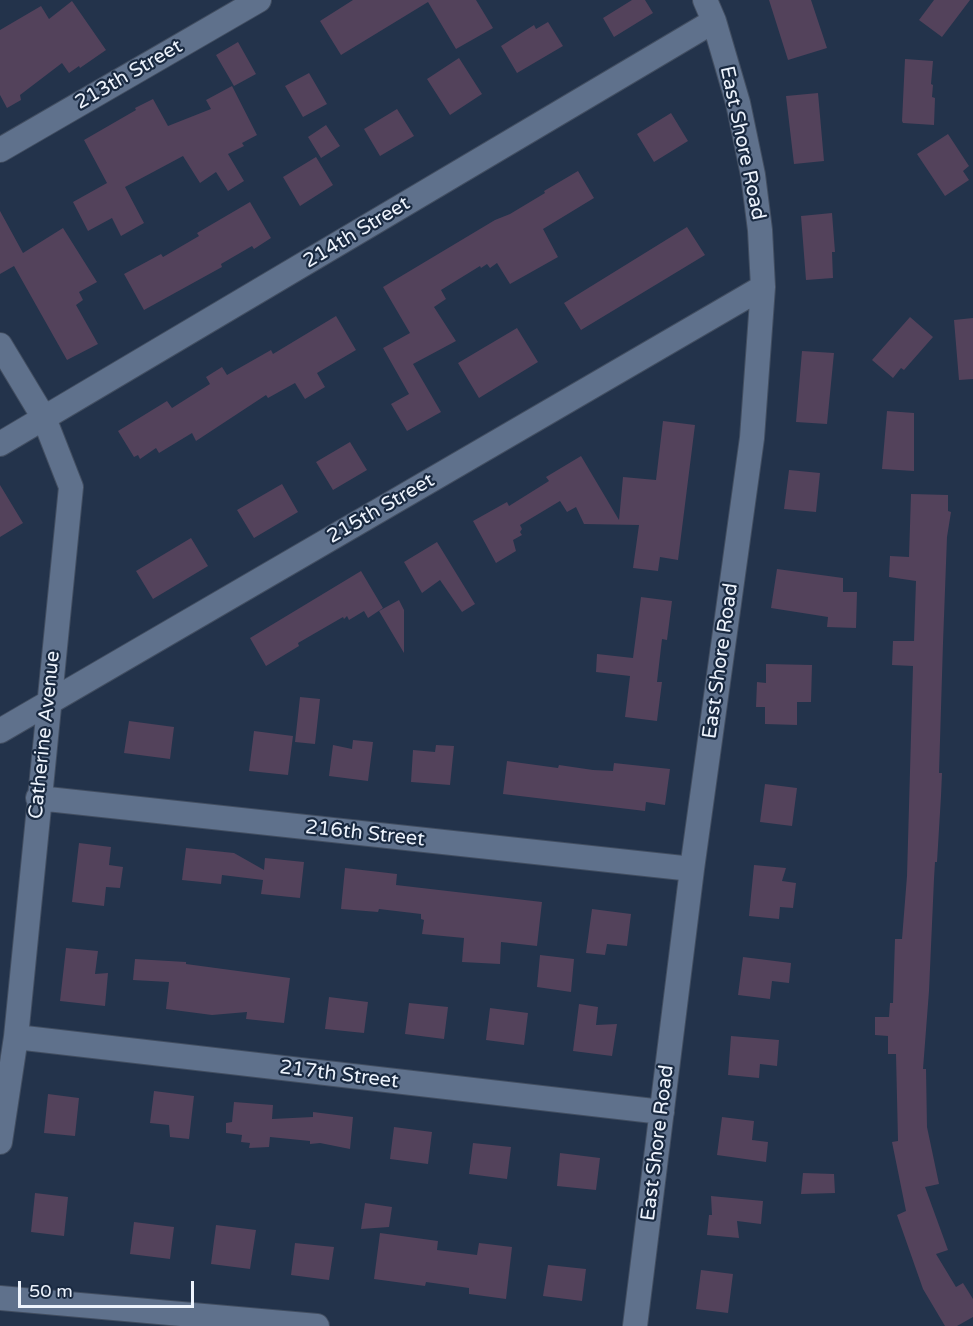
<!DOCTYPE html>
<html>
<head>
<meta charset="utf-8">
<style>
  body { margin:0 }
  #map { position:relative; width:973px; height:1326px; overflow:hidden; background:#23334b; font-family:"Varela Round",sans-serif }
  canvas { display:block }
  .scale { position:absolute; left:18px; top:1281px; width:176px; height:27px; box-sizing:border-box; border:3px solid #edf3fc; border-top:0; padding-left:8px; font-size:18px; line-height:21px; white-space:nowrap; color:#edf3fc; -webkit-text-stroke:4px #192940; paint-order:stroke }
</style>
</head>
<body>
<div id="map">
<canvas width="973" height="1326"></canvas>
<div class="scale">50 m</div>
</div>
<script>
const c = document.querySelector('canvas').getContext('2d');
c.lineJoin = 'round';
function fill(path, color) {
  c.fillStyle = color;
  c.fill(path, 'evenodd');
}
function poly(rows) {
  const path = new Path2D();
  for (const r of rows) {
    path.moveTo(r[0], r[1]);
    for (let i = 2; i < r.length; i += 2) path.lineTo(r[i], r[i + 1]);
  }
  return path;
}
function strokePath(path, color, width, dash) {
  c.strokeStyle = color;
  c.lineWidth = width;
  c.lineCap = dash ? 'butt' : 'round';
  c.setLineDash(dash || []);
  c.stroke(path);
}
function drawText(font, color, halo, rows, align = 'center') {
  c.font = font + ' "Varela Round",sans-serif';
  c.lineWidth = 4.5;
  c.setLineDash([]);
  c.textBaseline = 'middle';
  c.strokeStyle = halo;
  c.fillStyle = color;
  for (const [text, x, y, turn = 0] of rows) {
    c.save();
    c.translate(x, y);
    c.rotate((+turn || 0) * Math.PI / 180);
    c.textAlign = isNaN(turn) ? turn : align;
    if (halo) c.strokeText(text, 0, 0);
    c.fillText(text, 0, 0);
    c.restore();
  }
}
const building = poly([
  [353,0,476,0,493,28,456,49,428,2,341,55,320,21],
  [632,0,645,0,653,13,614,37,603,18],
  [769,0,811,0,827,48,788,60],
  [934,0,970,0,942,37,919,20],
  [72,1,106,50,80,68,79,66,69,73,62,63,20,95,21,100,7,108,0,95,0,30,41,6,49,19],
  [548,22,563,46,517,73,501,46,534,25,536,29],
  [238,42,256,74,234,86,216,55],
  [459,58,482,94,450,115,427,79],
  [905,59,933,61,931,84,933,85,932,97,935,98,934,125,903,123,902,121],
  [309,73,327,104,303,117,285,86],
  [232,86,257,135,242,143,244,146,228,154,244,181,228,191,216,172,200,183,183,156,125,187,144,223,121,236,112,218,88,231,73,202,107,183,84,140,136,110,135,108,153,99,168,126,211,109,206,100],
  [818,93,824,161,794,164,786,96],
  [397,109,414,136,380,156,364,129],
  [671,113,688,141,654,162,637,134],
  [326,125,340,146,321,158,308,137],
  [948,134,969,166,963,171,969,180,945,196,917,154],
  [316,157,333,185,300,206,283,177],
  [578,171,594,198,543,229,558,257,510,284,497,263,490,268,487,264,481,268,480,266,441,290,446,299,434,307,456,341,413,364,441,412,407,431,391,404,409,394,383,348,410,333,383,287,495,220,510,214,545,193,544,191],
  [250,202,271,238,254,249,252,246,221,264,222,267,144,310,124,274,161,254,163,257,199,236,197,233],
  [0,211,23,253,63,228,97,282,79,292,83,300,76,305,98,344,67,360,14,266,0,274],
  [832,213,835,252,832,252,833,278,806,280,801,216],
  [687,227,705,255,581,330,564,303],
  [336,316,356,350,317,373,325,387,305,399,295,383,268,398,266,395,196,441,192,433,159,453,156,448,140,459,138,455,134,457,118,431,167,401,172,408,210,384,206,377,222,367,227,375,271,350,273,354],
  [910,317,933,337,904,370,901,368,893,378,872,360],
  [973,318,973,379,959,380,954,320],
  [517,328,538,362,479,398,458,363],
  [802,351,834,353,827,424,796,422],
  [887,411,914,413,914,471,882,469],
  [663,421,695,425,678,560,660,557,658,571,633,568,639,525,584,524,576,507,567,512,560,501,520,525,522,529,520,532,522,535,513,540,516,551,496,563,473,521,507,502,509,506,549,481,546,477,581,456,619,520,623,477,656,480],
  [350,442,367,470,333,490,316,462],
  [789,470,820,473,816,512,784,509],
  [282,484,298,512,254,538,237,510],
  [0,485,23,523,0,537],
  [911,494,948,495,948,511,951,512,947,537,943,643,939,773,942,773,941,796,937,862,935,862,934,879,929,991,923,1069,926,1069,927,1127,939,1184,925,1187,948,1250,936,1254,956,1287,963,1283,973,1299,973,1317,957,1326,945,1326,923,1289,897,1215,906,1211,892,1142,898,1141,896,1054,888,1054,888,1036,875,1035,875,1017,889,1017,890,1003,893,1003,895,939,902,939,907,876,913,666,892,665,893,641,914,641,916,581,889,577,890,556,909,557],
  [191,538,208,566,153,599,136,571],
  [437,542,475,604,462,612,440,580,422,593,404,562],
  [777,569,843,578,843,592,857,592,856,628,827,627,828,617,771,608],
  [361,571,383,608,368,618,364,611,349,620,347,616,344,619,343,617,298,643,299,646,266,666,250,638],
  [641,597,672,601,667,640,662,639,657,682,662,682,657,721,625,717,630,676,596,672,597,654,633,658],
  [399,600,404,610,404,653,379,611],
  [766,664,812,665,811,702,797,702,797,725,765,724,765,707,756,707,757,682,766,683],
  [300,697,320,699,315,744,295,742],
  [129,721,174,727,170,759,124,753],
  [254,731,293,736,288,775,249,771],
  [353,740,373,742,368,781,329,776,333,745,352,749],
  [436,745,454,746,450,785,411,782,413,750,435,752],
  [507,761,558,768,559,765,593,770,613,771,614,763,670,769,665,805,646,802,645,811,503,794],
  [765,784,797,788,792,826,760,822],
  [79,843,111,847,109,865,123,867,120,888,106,887,104,906,72,902],
  [186,848,234,853,264,870,265,858,304,862,300,898,261,894,263,880,222,875,221,884,182,880],
  [754,865,786,868,782,881,796,883,793,908,780,907,779,919,749,916],
  [345,868,397,874,396,885,542,902,537,946,501,942,500,964,462,962,464,938,422,934,424,920,421,919,421,914,379,909,378,912,341,909],
  [592,909,631,914,627,946,607,944,605,955,586,953],
  [66,948,98,951,95,974,108,973,105,1006,60,1001],
  [540,955,574,959,571,992,537,987],
  [743,957,791,963,789,983,772,981,770,999,738,995],
  [135,959,186,962,186,964,290,978,284,1023,246,1019,247,1012,212,1015,166,1009,169,982,133,980],
  [329,997,368,1002,364,1033,325,1029],
  [409,1003,448,1007,444,1039,405,1034],
  [579,1004,598,1007,596,1025,617,1024,612,1056,573,1051],
  [490,1008,528,1013,524,1045,486,1040],
  [731,1036,779,1040,777,1066,760,1064,759,1078,728,1075],
  [154,1091,194,1096,189,1139,170,1137,169,1125,150,1123],
  [48,1094,79,1098,75,1136,44,1133],
  [234,1102,273,1105,272,1119,313,1117,313,1112,353,1117,350,1149,320,1143,310,1144,310,1141,270,1137,269,1147,249,1148,250,1143,241,1142,242,1135,226,1133,226,1123,232,1122],
  [722,1117,754,1121,752,1140,768,1142,766,1162,717,1155],
  [394,1127,432,1132,428,1164,390,1159],
  [473,1143,511,1147,507,1179,469,1174],
  [560,1153,600,1158,596,1190,557,1186],
  [803,1173,834,1174,835,1193,801,1194],
  [35,1193,68,1197,64,1236,31,1232],
  [711,1196,763,1201,761,1224,737,1221,739,1238,707,1235,709,1215,712,1215],
  [365,1203,392,1207,389,1227,361,1229],
  [134,1222,174,1227,170,1259,130,1254],
  [216,1225,256,1230,250,1269,211,1264],
  [380,1233,438,1241,437,1250,477,1255,479,1243,512,1247,506,1299,469,1294,469,1288,426,1282,425,1286,374,1279],
  [295,1243,334,1247,329,1280,291,1275],
  [548,1265,586,1269,582,1301,543,1296],
  [701,1270,733,1274,728,1313,696,1309]
]);
const minor = poly([
  [0,150,259,0],
  [0,345,44,418,71,487,16,1037,0,1142],
  [0,444,714,21],
  [0,731,763,287],
  [38,798,692,869],
  [16,1037,662,1112],
  [0,1298,317,1326],
  [635,1326,692,869,752,438,763,287,760,230,753,175,738,103,714,21,705,0]
]);
const streetNames = [
  ["213th Street",129,75,-30],
  ["East Shore Road",742,143,78],
  ["214th Street",357,233,-31],
  ["215th Street",381,509,-30],
  ["East Shore Road",721,661,-82],
  ["Catherine Avenue",45,735,-84],
  ["216th Street",365,834,6],
  ["217th Street",339,1075,7],
  ["East Shore Road",658,1143,-83]
];
fill(building, '#53425b');
strokePath(minor, '#424e61', 26);
strokePath(minor, '#5f718c', 24);
drawText('20px', '#edf3fc', '#192940', streetNames);
</script>
</body>
</html>
